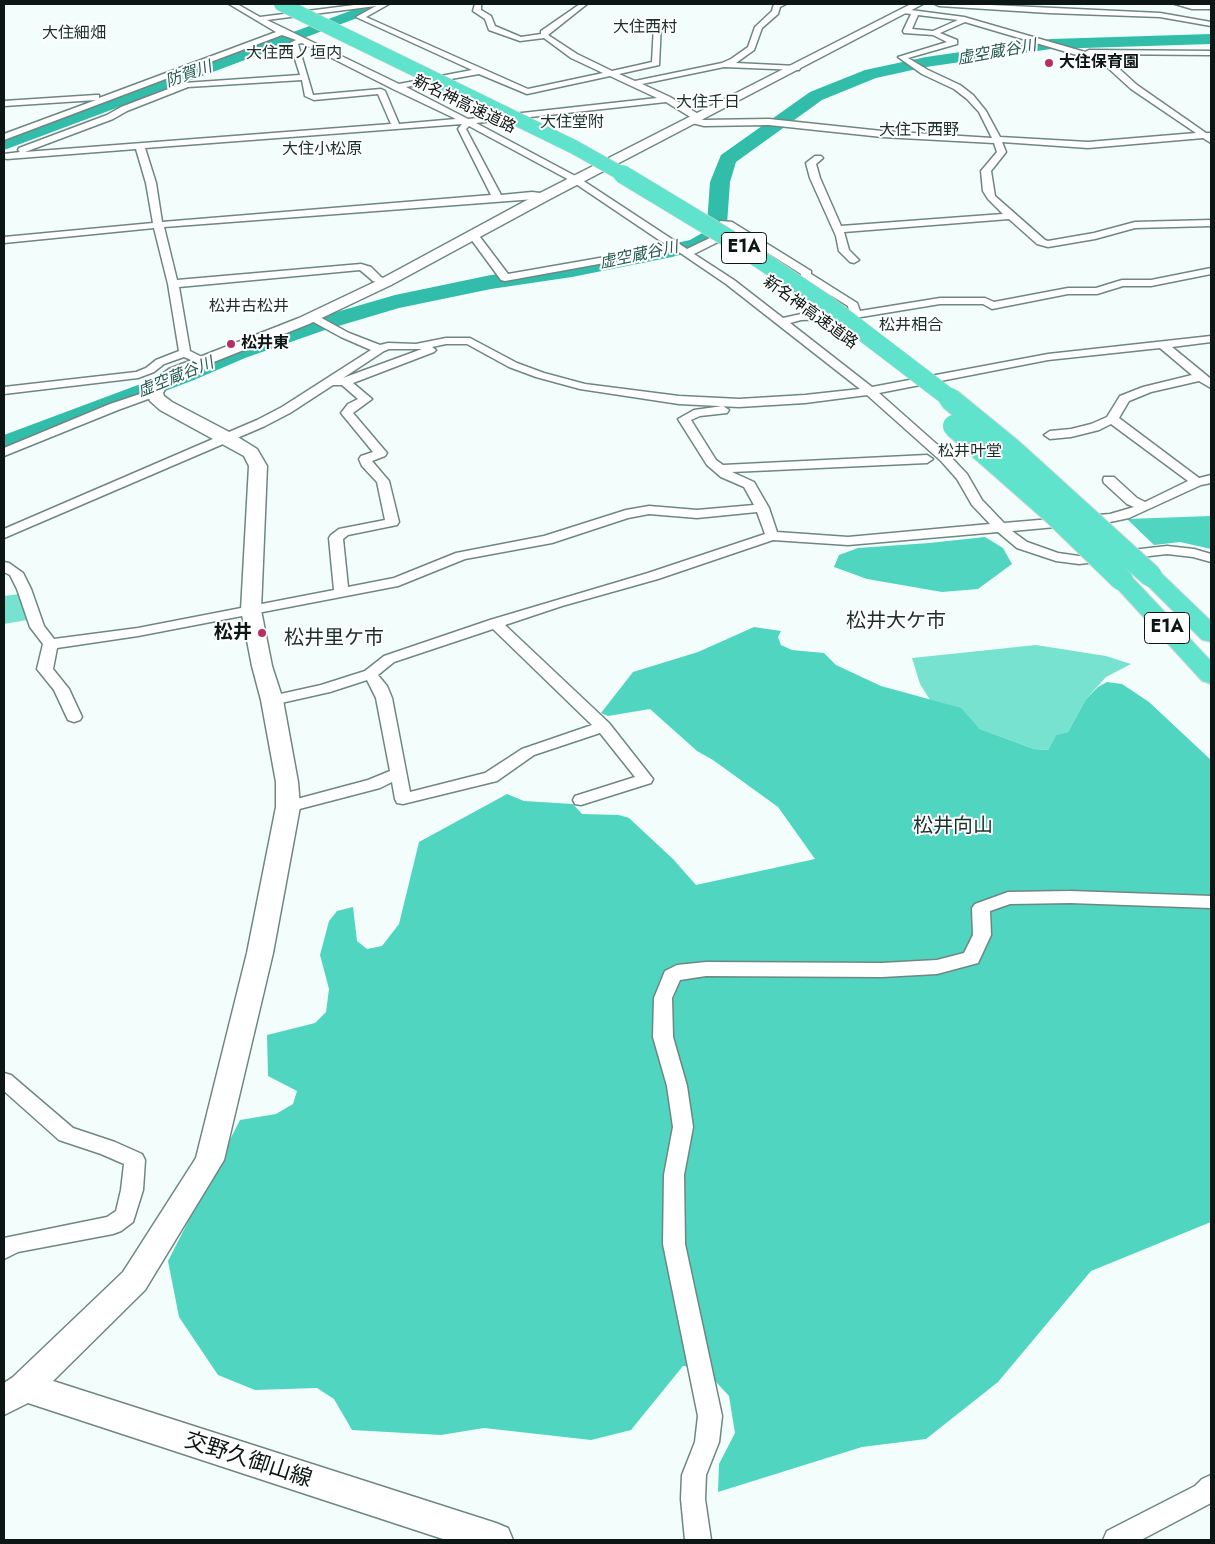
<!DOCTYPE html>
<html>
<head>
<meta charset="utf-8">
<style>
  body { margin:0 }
  #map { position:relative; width:1215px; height:1544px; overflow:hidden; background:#f3fefc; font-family:Jost,sans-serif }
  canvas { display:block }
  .frame { position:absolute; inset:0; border:5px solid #0c1614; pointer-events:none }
</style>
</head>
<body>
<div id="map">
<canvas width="1215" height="1544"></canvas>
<div class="frame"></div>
</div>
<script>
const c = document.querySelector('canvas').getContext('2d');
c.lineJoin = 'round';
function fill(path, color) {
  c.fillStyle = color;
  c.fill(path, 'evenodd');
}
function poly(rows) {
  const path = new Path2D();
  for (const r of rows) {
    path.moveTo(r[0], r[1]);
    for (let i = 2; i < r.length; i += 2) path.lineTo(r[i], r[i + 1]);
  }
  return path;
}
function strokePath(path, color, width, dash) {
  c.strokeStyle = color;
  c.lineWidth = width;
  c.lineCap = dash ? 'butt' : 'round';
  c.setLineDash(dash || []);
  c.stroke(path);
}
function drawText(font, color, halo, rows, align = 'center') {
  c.font = font + ' Jost,"Noto Sans JP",sans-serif';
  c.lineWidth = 4;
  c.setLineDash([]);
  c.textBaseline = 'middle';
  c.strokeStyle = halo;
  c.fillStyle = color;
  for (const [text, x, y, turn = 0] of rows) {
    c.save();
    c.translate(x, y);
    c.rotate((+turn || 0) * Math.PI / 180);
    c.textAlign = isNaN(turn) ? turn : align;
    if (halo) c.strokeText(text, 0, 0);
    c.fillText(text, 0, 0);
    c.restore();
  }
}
const green = poly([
  [19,594,27,620,4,624,4,596],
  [1036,645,1106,656,1131,664,1106,677,1086,699,1068,732,1056,735,1048,750,1034,749,980,729,961,709,930,700,920,684,912,658]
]);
const forest = poly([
  [1211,516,1211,549,1180,542,1154,545,1127,519],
  [985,537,1003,548,1012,564,978,589,942,592,867,579,834,567,839,555,858,548,929,543],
  [754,627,781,631,778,637,781,645,792,650,824,653,836,665,881,686,961,708,980,729,1034,749,1048,750,1056,735,1068,732,1086,699,1098,687,1107,682,1122,684,1149,702,1211,760,1211,1222,1091,1271,998,1382,926,1439,862,1447,718,1492,719,1464,735,1433,729,1396,702,1367,683,1366,631,1430,591,1440,484,1428,441,1435,352,1430,334,1399,317,1388,255,1390,218,1375,179,1317,168,1261,240,1120,276,1114,293,1104,297,1091,268,1076,267,1035,315,1023,326,1012,329,989,320,955,329,921,337,911,353,907,357,941,367,949,382,946,399,924,419,842,507,794,524,801,573,804,582,814,619,815,629,818,673,859,696,885,815,859,778,807,713,760,697,751,650,709,608,716,601,713,633,672,698,652]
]);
const river = poly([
  [362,4,380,4,360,17,4,150,4,139,350,11,362,4],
  [1211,34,1211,44,1051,49,926,67,876,78,822,100,736,162,730,182,727,224,717,241,704,248,672,257,572,277,491,289,399,308,325,330,245,358,194,380,4,452,4,435,178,370,229,348,309,320,395,295,491,275,572,265,690,240,702,233,707,224,710,182,721,155,810,92,865,70,926,57,1051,39,1211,34]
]);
const street = poly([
  [229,4,237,4,260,17,362,4,389,4,366,17,528,89,603,73,571,58,544,38,520,41,489,30,485,19,473,11,475,4,481,4,481,10,491,16,495,26,521,37,541,34,541,31,580,4,587,4,548,35,577,54,612,71,652,62,654,25,661,23,659,65,619,74,635,81,722,63,731,59,748,47,755,27,772,11,774,4,786,4,780,7,778,14,762,28,754,50,736,63,796,66,800,68,799,70,724,67,642,84,670,97,700,115,701,117,699,119,704,120,769,119,882,131,992,138,979,112,967,99,954,89,922,74,898,57,947,42,933,35,904,33,903,31,911,14,903,13,903,9,964,17,1085,52,1089,50,1211,51,1211,55,1093,54,1103,57,1114,64,1137,85,1206,133,1211,133,1211,143,1203,138,1088,148,1002,142,1006,152,991,171,995,196,1045,240,1048,241,1094,233,1135,222,1211,220,1211,226,1135,228,1095,239,1048,247,1037,244,1009,219,844,232,849,250,859,260,854,263,850,262,839,251,836,236,810,178,806,163,815,156,821,156,823,158,816,164,820,178,841,226,1003,214,988,199,983,191,981,171,997,152,994,143,882,137,769,125,704,126,688,122,688,118,692,118,666,102,476,123,579,178,687,249,714,236,720,221,732,222,811,271,811,274,857,303,860,311,940,298,985,298,994,302,1068,288,1096,288,1122,280,1151,280,1211,268,1211,274,1151,286,1123,286,1097,294,1068,294,992,309,983,304,940,304,855,318,801,320,790,323,872,387,1048,354,1211,336,1211,342,1172,347,1211,379,1211,388,1199,381,1151,392,1129,401,1119,418,1199,478,1211,475,1211,483,1201,485,1129,518,1110,522,1012,531,1027,542,1058,553,1079,556,1167,546,1194,549,1211,554,1211,562,1193,557,1167,554,1079,564,1056,561,1017,548,998,532,848,545,773,540,658,579,562,606,505,625,609,723,653,779,651,783,581,805,575,804,573,800,575,796,635,777,600,733,534,755,497,781,403,804,397,803,395,799,392,782,380,788,288,812,282,811,280,807,282,803,368,780,390,771,376,698,367,680,330,692,272,705,267,703,264,700,267,697,321,685,365,671,384,656,490,620,648,573,765,534,757,512,697,518,649,514,628,518,552,543,465,559,398,586,138,636,57,648,53,669,69,689,82,717,80,720,74,722,68,720,54,690,37,669,43,644,30,627,17,589,10,575,4,572,4,562,9,563,23,573,31,589,44,626,54,639,138,628,334,590,329,538,331,535,339,529,385,520,377,482,362,466,359,459,361,456,373,452,341,413,348,404,358,399,342,385,333,385,290,413,265,426,4,538,4,529,257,420,282,407,371,350,341,337,308,319,307,317,308,315,316,315,349,333,380,345,388,343,416,344,446,338,470,338,517,363,544,373,585,384,679,396,739,399,805,395,860,389,726,284,676,250,505,281,501,280,468,235,469,233,477,233,508,274,668,246,573,182,469,126,466,129,501,195,532,192,548,194,548,198,164,227,177,280,361,264,371,267,381,277,391,282,386,285,373,281,360,270,179,287,190,351,206,359,208,361,206,363,198,363,184,357,164,364,154,372,138,378,4,394,4,387,136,372,146,368,156,360,179,351,168,284,154,228,4,243,4,237,153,223,146,183,136,149,7,159,4,158,4,154,20,152,18,150,19,148,107,115,121,107,184,83,300,75,290,43,296,40,282,35,4,140,4,134,96,100,4,106,4,101,96,95,99,95,99,98,276,32,229,4],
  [376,6,356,17,472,70,399,84,267,20,376,6],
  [918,15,958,20,933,31,912,29,918,15],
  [965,22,1097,61,1108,68,1131,89,1196,133,1088,142,1000,137,986,111,973,95,960,85,928,70,908,58,957,44,957,40,940,33,965,22],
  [302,43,393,89,456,119,399,124,385,91,381,89,313,95,298,44,302,43],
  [479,74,527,94,610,76,657,98,468,119,406,87,479,74],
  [302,80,305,96,314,100,378,94,391,124,25,152,113,119,127,111,188,87,302,80],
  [462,124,458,129,491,195,162,222,156,183,145,148,462,124],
  [727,227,801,274,801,277,848,306,849,311,801,314,783,318,734,280,694,254,722,240,727,227],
  [446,344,467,344,509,367,536,377,580,389,679,404,739,407,805,403,867,395,941,461,957,479,972,505,990,524,848,537,777,532,769,508,754,482,732,472,927,463,933,459,927,455,723,465,716,460,691,420,700,416,727,413,729,410,723,406,694,410,678,419,707,465,721,477,744,487,754,505,697,510,649,506,626,510,544,536,456,553,394,578,348,587,343,539,348,535,397,525,399,522,389,481,372,461,385,456,387,453,353,413,372,399,353,383,434,352,436,350,432,347,446,344],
  [1160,348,1192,375,1143,387,1120,396,1107,417,1091,424,1071,429,1050,431,1044,435,1050,439,1071,437,1099,430,1111,424,1188,481,1145,502,1137,498,1114,477,1104,477,1103,480,1104,483,1127,504,1134,507,1110,514,1004,523,982,500,967,474,949,455,879,393,1048,360,1160,348],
  [389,349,422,349,343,378,384,351,389,349],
  [493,629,592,725,522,749,485,773,410,792,392,698,387,686,378,675,394,662,493,629],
  [935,4,969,4,1160,13,1211,22,1211,26,1160,17,1049,13,939,6,935,4],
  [1175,4,1211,5,1211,9,1192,9,1175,4],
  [155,389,159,391,161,393,159,395,118,410,4,456,4,448,110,404,155,389],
  [1070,891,1211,896,1211,908,1070,903,1010,904,990,911,991,935,978,963,937,974,882,977,706,976,680,980,672,998,673,1037,687,1086,693,1127,684,1175,685,1244,722,1416,719,1442,706,1475,705,1499,711,1540,685,1540,681,1499,682,1475,695,1442,698,1416,663,1244,664,1175,673,1127,667,1086,653,1037,654,998,665,971,677,965,706,962,882,963,937,960,964,953,973,935,972,908,975,904,1008,892,1070,891],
  [4,1073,11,1075,73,1128,115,1142,142,1154,145,1160,143,1190,133,1222,121,1231,113,1234,18,1252,4,1259,4,1238,107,1217,116,1211,121,1190,124,1164,101,1154,59,1140,4,1091,4,1073],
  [1211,1475,1211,1503,1141,1540,1103,1540,1107,1531,1195,1486,1202,1479,1211,1475]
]);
const secondary = poly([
  [911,4,923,4,550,199,391,285,309,324,181,375,168,384,163,393,164,396,172,402,233,434,257,449,267,466,261,610,272,666,283,700,298,782,300,807,273,953,224,1160,145,1290,53,1381,496,1523,508,1528,513,1540,446,1540,28,1403,4,1415,4,1383,13,1377,123,1272,196,1158,247,953,276,807,276,782,261,700,252,666,241,610,249,466,244,456,160,410,150,401,147,393,153,381,169,369,299,318,381,279,540,193,911,4]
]);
const highway = poly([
  [1151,569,1159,571,1211,621,1211,642,1202,640,1143,581,1139,576,1143,571,1151,569],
  [1122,573,1130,575,1211,661,1211,684,1202,681,1114,585,1110,580,1114,575,1122,573]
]);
const highwayBridgeFar2 = poly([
  [281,4,574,147,624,175]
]);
const highwayBridgeFar1 = poly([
  [622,174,728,238,825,303,952,400]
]);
const highwayBridge = poly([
  [950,399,1010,448,1151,576],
  [954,426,1054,514,1122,580]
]);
const markers = [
  [1049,63,5,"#b82d66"],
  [231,344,5,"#b82d66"],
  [262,633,5,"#b82d66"]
];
const farNeighbourhoodnames = [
  ["大住西村",645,28],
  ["大住細畑",74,34],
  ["大住西ノ垣内",294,54],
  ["大住千日",708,103],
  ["大住堂附",572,123],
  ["大住下西野",919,131],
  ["大住小松原",322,150],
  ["松井古松井",249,307],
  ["松井相合",911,326],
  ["松井叶堂",970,452]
];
const farWaternames = [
  ["虚空蔵谷川",997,53,-10],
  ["防賀川",189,75,-20],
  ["虚空蔵谷川",639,256,-12],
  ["虚空蔵谷川",176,378,-22]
];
const farPoinames = [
  ["大住保育園",1059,63],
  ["松井東",241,344]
];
const farStreetnames = [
  ["新名神高速道路",464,105,26],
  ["新名神高速道路",810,313,36]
];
const shields = [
  [744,248,45],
  [1167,628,45]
];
const shieldNames = [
  ["E1A",744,248],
  ["E1A",1167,628]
];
const poiNames = [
  ["松井",252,633]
];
const neighbourhoodNames = [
  ["松井大ケ市",896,622],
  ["松井里ケ市",334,639],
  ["松井向山",953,827]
];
const nearStreetnames = [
  ["交野久御山線",248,1461,18]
];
fill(green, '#77e2cf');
fill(forest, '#50d5c0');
fill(river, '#31bda9');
strokePath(street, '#6e8782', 3);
strokePath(secondary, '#6e8782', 3);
strokePath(highway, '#d8dad9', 2);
fill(street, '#fff');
fill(secondary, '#fff');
fill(highway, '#60e3cd');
strokePath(highwayBridgeFar2, '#d8dad9', 15, []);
strokePath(highwayBridgeFar1, '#d8dad9', 19, []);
strokePath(highwayBridge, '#d8dad9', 24, []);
strokePath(highwayBridgeFar2, '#60e3cd', 14);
strokePath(highwayBridgeFar1, '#60e3cd', 18);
strokePath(highwayBridge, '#60e3cd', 22);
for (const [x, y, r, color] of markers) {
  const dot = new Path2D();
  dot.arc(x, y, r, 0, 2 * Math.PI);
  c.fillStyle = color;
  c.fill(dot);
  strokePath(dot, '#fff', 2);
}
drawText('16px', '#19302b', '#fff', farNeighbourhoodnames);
drawText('italic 16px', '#265c53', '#fff', farWaternames);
drawText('bold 16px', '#0c1614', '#fff', farPoinames, 'left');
drawText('16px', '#0c1614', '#fff', farStreetnames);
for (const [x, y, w] of shields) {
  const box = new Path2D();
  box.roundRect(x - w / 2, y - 15.5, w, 31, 4);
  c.fillStyle = '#fff';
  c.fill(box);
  strokePath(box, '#0c1614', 1);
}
drawText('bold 18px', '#0c1614', null, shieldNames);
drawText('bold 19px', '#0c1614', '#fff', poiNames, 'right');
drawText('20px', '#19302b', '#fff', neighbourhoodNames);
drawText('22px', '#0c1614', '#fff', nearStreetnames);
</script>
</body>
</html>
